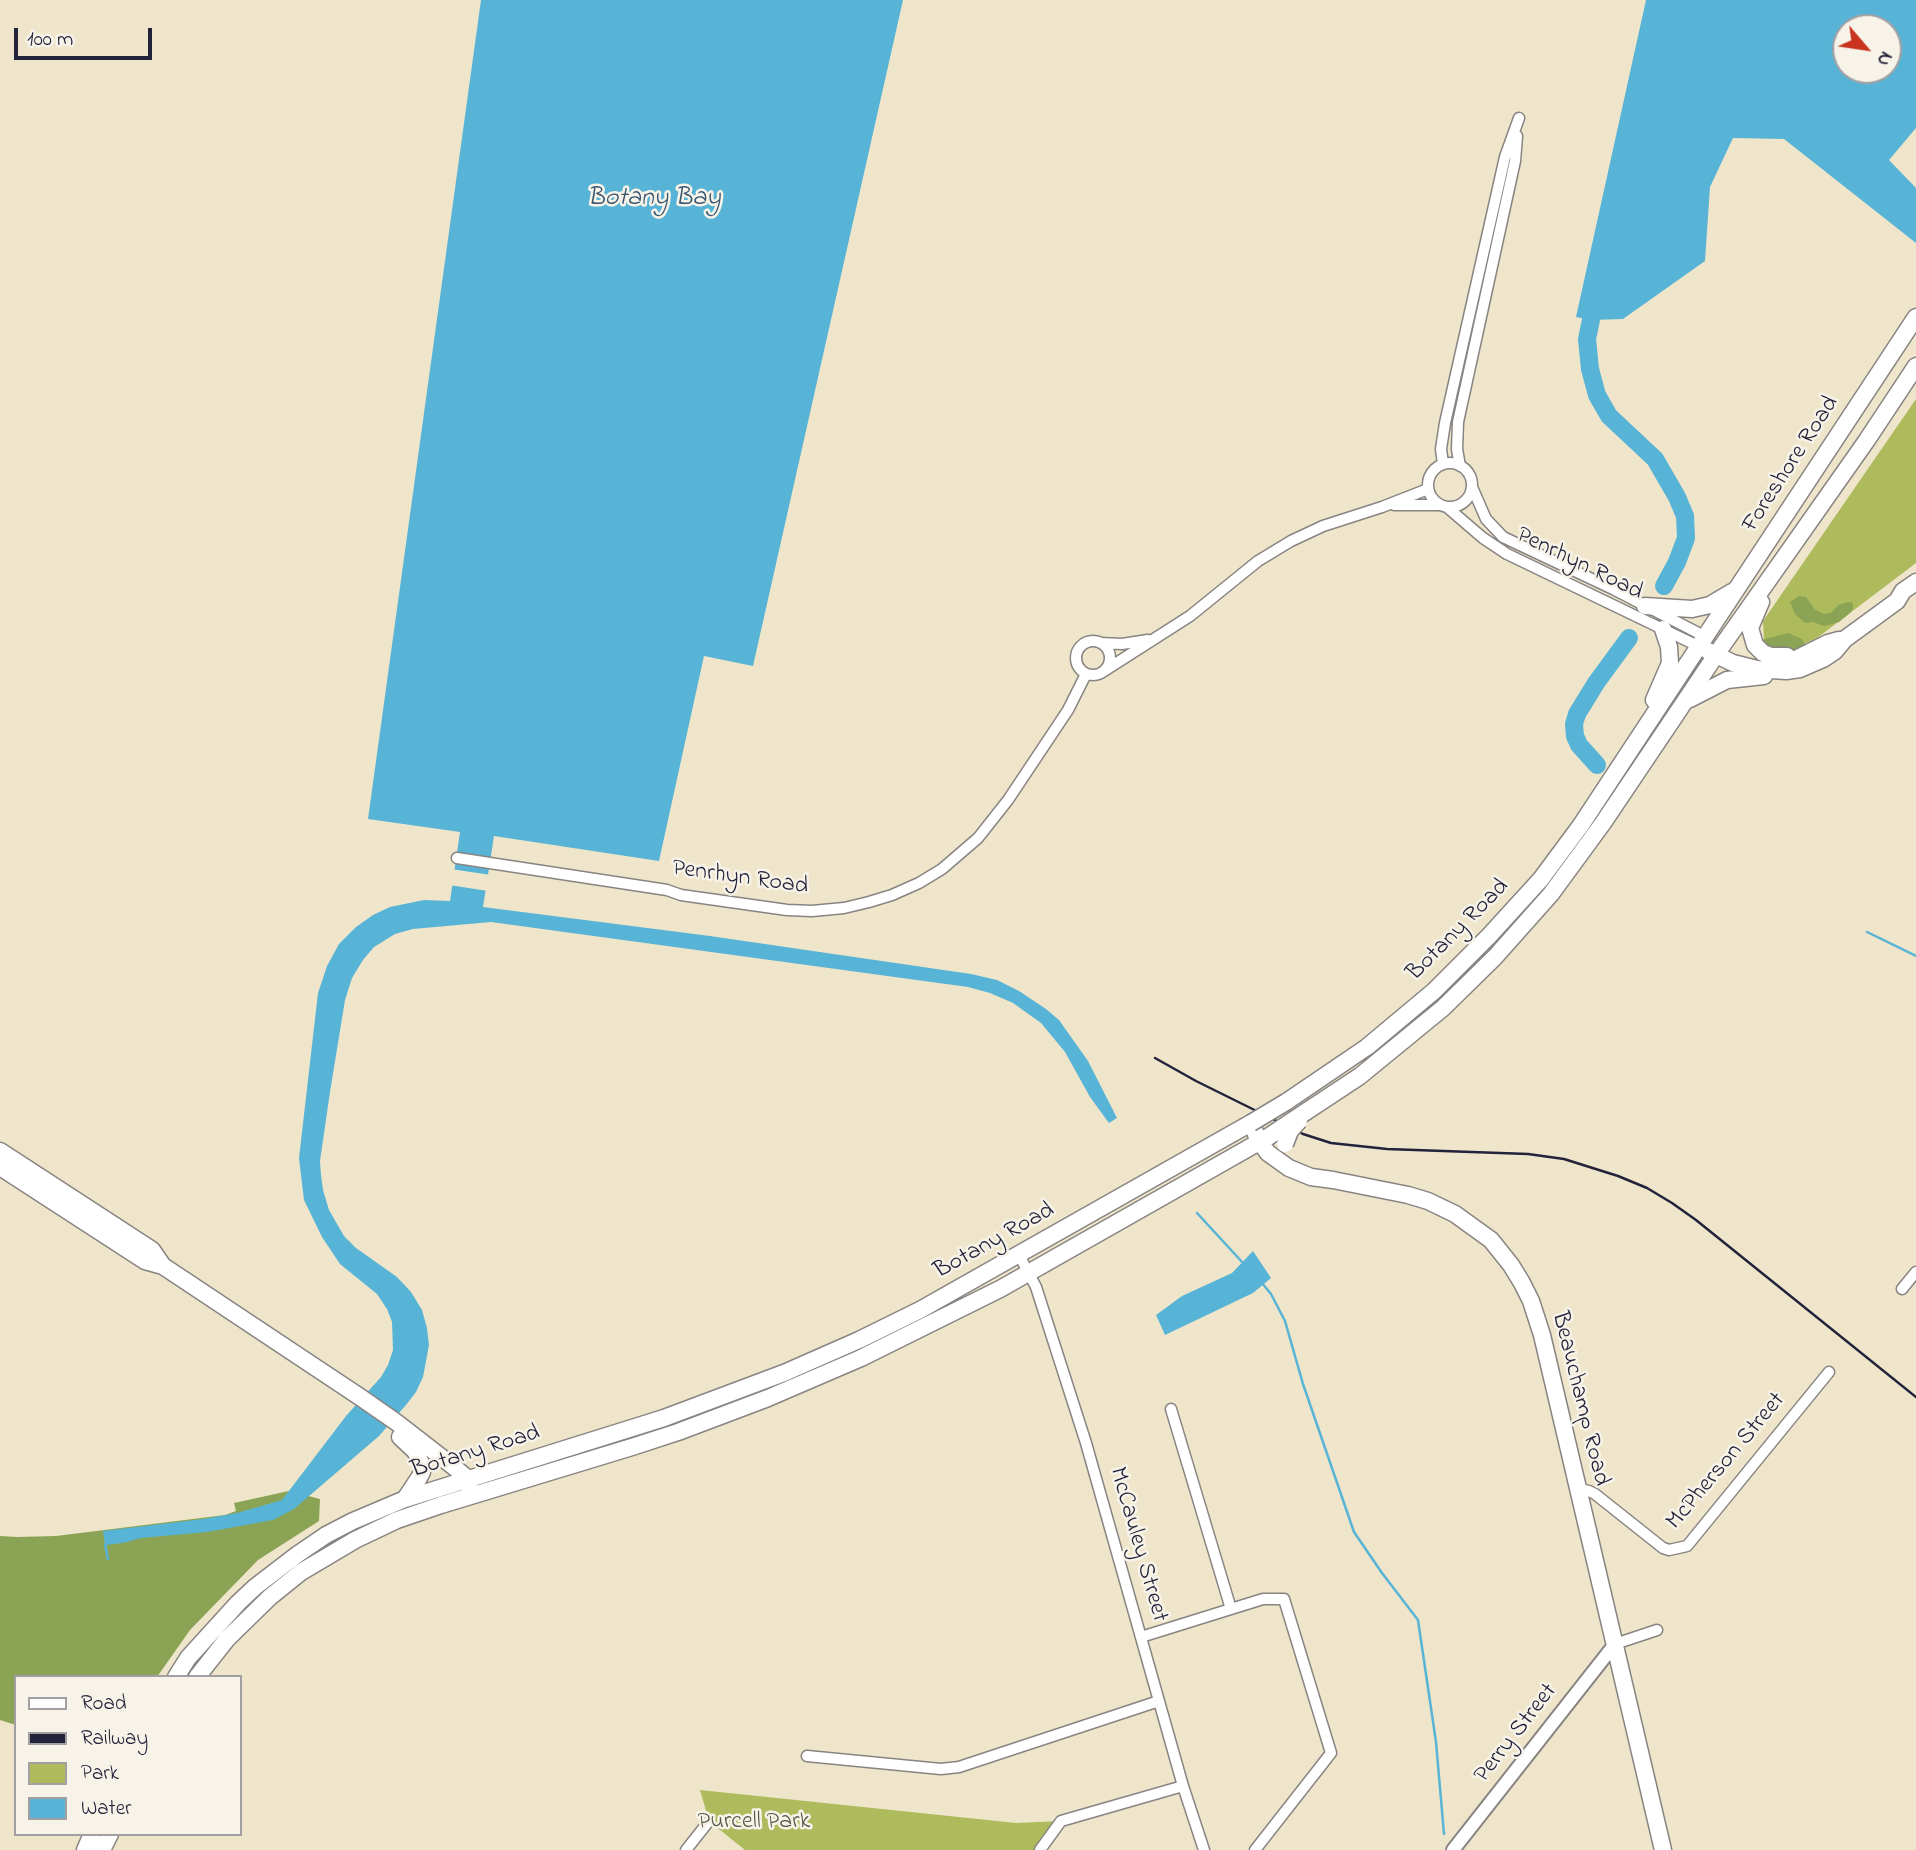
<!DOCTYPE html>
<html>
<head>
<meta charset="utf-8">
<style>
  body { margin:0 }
  #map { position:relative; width:1916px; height:1850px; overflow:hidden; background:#efe5ca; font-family:"Indie Flower",sans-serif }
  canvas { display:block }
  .legend { position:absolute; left:14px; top:1675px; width:228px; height:161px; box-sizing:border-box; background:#f7f3e8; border:2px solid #a29fa3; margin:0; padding:9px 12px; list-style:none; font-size:21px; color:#22223b }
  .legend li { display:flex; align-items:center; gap:14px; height:35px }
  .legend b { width:35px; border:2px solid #a29fa3 }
  .north { position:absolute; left:1832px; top:14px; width:70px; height:70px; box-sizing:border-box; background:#f7f3e8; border:2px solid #a29fa3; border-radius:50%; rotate:119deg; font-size:19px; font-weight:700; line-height:28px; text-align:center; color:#22223b }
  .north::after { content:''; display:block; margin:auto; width:24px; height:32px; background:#c8321e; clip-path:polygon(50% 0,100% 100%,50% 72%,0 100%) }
  .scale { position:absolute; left:14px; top:28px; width:138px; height:32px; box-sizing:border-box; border:4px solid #22223b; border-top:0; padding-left:9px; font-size:21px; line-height:24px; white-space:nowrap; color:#22223b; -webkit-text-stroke:5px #f7f3e8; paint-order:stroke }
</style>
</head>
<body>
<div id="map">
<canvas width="1916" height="1850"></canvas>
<ul class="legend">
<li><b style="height:9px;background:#fff"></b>Road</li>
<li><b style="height:9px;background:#22223b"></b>Railway</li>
<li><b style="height:19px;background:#aebb5d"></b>Park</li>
<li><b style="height:19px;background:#58b4d6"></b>Water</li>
</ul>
<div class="north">N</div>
<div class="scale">100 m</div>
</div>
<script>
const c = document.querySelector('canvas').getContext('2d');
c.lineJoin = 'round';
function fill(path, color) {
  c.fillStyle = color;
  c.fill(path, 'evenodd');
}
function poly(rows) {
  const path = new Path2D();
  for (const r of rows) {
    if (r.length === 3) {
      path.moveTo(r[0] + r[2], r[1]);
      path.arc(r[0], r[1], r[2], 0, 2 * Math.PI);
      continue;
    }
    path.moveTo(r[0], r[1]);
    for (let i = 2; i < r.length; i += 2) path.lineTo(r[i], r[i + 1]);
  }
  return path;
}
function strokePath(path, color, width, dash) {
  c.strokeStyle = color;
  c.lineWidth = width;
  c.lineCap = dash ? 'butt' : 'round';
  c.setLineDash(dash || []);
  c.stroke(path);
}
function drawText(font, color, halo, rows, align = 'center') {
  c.font = font + ' "Indie Flower",sans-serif';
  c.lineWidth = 5;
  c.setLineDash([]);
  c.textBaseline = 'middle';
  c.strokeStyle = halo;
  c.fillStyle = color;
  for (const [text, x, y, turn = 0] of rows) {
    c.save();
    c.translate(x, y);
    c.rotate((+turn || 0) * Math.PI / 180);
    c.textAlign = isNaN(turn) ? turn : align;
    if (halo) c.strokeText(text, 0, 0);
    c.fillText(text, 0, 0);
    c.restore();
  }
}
const green = poly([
  [1916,399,1916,563,1817,638,1800,646,1764,640,1763,621],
  [700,1790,1016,1823,1061,1821,1040,1850,745,1850,709,1821]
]);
const forest = poly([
  [1799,596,1806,597,1815,610,1824,614,1831,613,1838,605,1849,602,1853,603,1853,609,1850,613,1839,622,1832,624,1824,626,1813,622,1805,623,1795,614,1790,602],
  [1788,633,1802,639,1806,646,1794,654,1763,649,1761,640],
  [289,1491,320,1499,319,1521,258,1560,190,1630,157,1677,16,1677,16,1725,0,1720,0,1536,17,1537,56,1536,225,1515,236,1511,234,1503]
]);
const water = poly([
  [481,0,903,0,753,666,704,656,659,861,494,836,483,907,710,936,971,974,997,980,1019,991,1046,1009,1059,1020,1088,1061,1117,1118,1109,1123,1106,1119,1090,1097,1065,1052,1041,1023,1013,1003,990,993,968,987,491,922,413,929,395,934,374,947,363,960,352,978,345,1000,330,1092,320,1161,321,1175,323,1190,329,1210,344,1236,356,1248,397,1277,411,1292,422,1310,427,1328,429,1345,423,1377,416,1392,406,1405,379,1436,294,1509,273,1520,207,1532,141,1538,123,1543,105,1545,103,1531,203,1519,237,1513,282,1500,346,1416,381,1377,388,1365,393,1350,392,1322,387,1309,377,1294,340,1264,322,1237,304,1200,299,1158,318,993,327,966,339,944,356,927,373,915,390,907,424,900,450,901,460,832,368,819],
  [1646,0,1916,0,1916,128,1889,160,1916,188,1916,243,1784,139,1733,138,1710,187,1705,261,1623,319,1591,320,1576,317],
  [1888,28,1888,70,1846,70,1846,28],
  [1253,1251,1271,1278,1253,1293,1165,1335,1156,1315,1182,1296,1232,1273]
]);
const pier = poly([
  [451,869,491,875,488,891,449,885]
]);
const stream = poly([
  [1867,932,1916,956],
  [1197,1213,1243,1263],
  [1262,1283,1271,1294,1285,1321,1303,1384,1354,1532,1382,1573,1418,1620,1436,1742,1444,1834],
  [108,1543,105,1545,108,1559]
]);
const river = poly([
  [1591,320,1587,339,1590,369,1597,395,1609,416,1655,459,1677,497,1685,516,1686,538,1677,562,1664,586],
  [1597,765,1579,745,1575,736,1574,724,1577,714,1596,683,1629,638]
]);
const minor = poly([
  [1450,485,22],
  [1443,464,1441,449,1445,423,1505,157,1519,118],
  [1460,466,1457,449,1458,422,1515,161,1517,136],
  [1472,487,1486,519,1503,537,1613,589,1706,637],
  [1394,505,1440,505],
  [1448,508,1483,538,1507,554,1700,647],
  [1093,658,17],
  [1101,643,1122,644,1148,640],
  [1104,671,1190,616,1258,561,1291,541,1323,526,1382,507,1428,489],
  [457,858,667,890,681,895,787,910,812,911,844,908,869,902,892,895,919,883,942,869,978,838,1008,800,1068,710,1086,674],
  [1019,1255,1036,1287,1086,1443,1183,1786,1204,1850],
  [1902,1289,1916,1272],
  [1171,1409,1231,1609],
  [1579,1489,1589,1491,1595,1494,1663,1548,1669,1550,1687,1546,1829,1372],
  [1141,1637,1263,1599,1284,1599,1331,1753,1255,1850],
  [1615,1644,1657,1630],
  [807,1756,941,1769,959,1767,1159,1701],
  [686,1850,709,1821],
  [1040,1850,1061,1821,1183,1786]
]);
const tertiary = poly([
  [1453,1850,1615,1644]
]);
const primary = poly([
  [1761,602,1750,628,1755,645,1763,653,1771,656,1787,656],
  [1645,606,1692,609,1710,605,1732,592],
  [1708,651,1733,663,1757,669,1786,671,1800,669,1823,659,1835,651,1845,639,1897,601,1903,591,1916,582],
  [1778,661,1794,660,1828,643,1839,640],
  [1690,699,1727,680,1764,676],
  [1654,700,1670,663,1669,647,1663,629],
  [1286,1102,1367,1047,1434,991,1489,936,1541,879,1581,825,1916,317],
  [1307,1111,1360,1076,1443,1008,1495,957,1551,894,1603,823,1722,646,1867,440,1916,366],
  [0,1151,152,1250,163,1266],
  [0,1167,145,1261,163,1266,360,1397,396,1422,454,1467,467,1478,469,1486],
  [400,1437,415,1451,422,1465,422,1472,419,1478,405,1499],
  [176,1677,188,1658,238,1603,255,1587,298,1554,326,1535,353,1521,405,1499,664,1418,784,1373,859,1340,920,1310,1251,1123,1259,1141,1268,1153,1289,1168,1311,1177,1333,1180,1408,1195,1428,1201,1455,1214,1491,1240,1511,1265,1522,1283,1531,1301,1542,1335,1663,1850],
  [197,1677,227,1639,270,1597,301,1572,355,1540,397,1520,441,1505,632,1447,678,1432,768,1398,861,1358,1000,1289,1268,1137],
  [85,1850,92,1834],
  [102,1850,110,1834]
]);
const rail = poly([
  [1155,1058,1196,1081,1303,1134,1331,1143,1387,1149,1528,1154,1564,1159,1618,1176,1647,1188,1672,1203,1696,1220,1916,1397]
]);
const primaryBridge = poly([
  [1251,1123,1286,1102],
  [1268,1137,1307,1111],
  [1285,1144,1290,1131,1299,1121]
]);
const streetNames = [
  ["Foreshore Road",1792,465,-57],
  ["Penrhyn Road",1579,565,26],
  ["Penrhyn Road",740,879,8],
  ["Botany Road",1459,931,-45],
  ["Botany Road",995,1242,-29],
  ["Beauchamp Road",1579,1399,76],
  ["Botany Road",476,1453,-17],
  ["McPherson Street",1727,1462,-50],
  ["McCauley Street",1137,1545,74],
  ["Perry Street",1517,1734,-52]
];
const parkNames = [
  ["Purcell Park",754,1823]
];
const waterNames = [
  ["Botany Bay",654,200]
];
fill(green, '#aebb5d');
fill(forest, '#8aa354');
fill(water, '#58b4d6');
fill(pier, '#efe5ca');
strokePath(stream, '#58b4d6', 2.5);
strokePath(river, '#58b4d6', 18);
strokePath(minor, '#888482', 13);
strokePath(tertiary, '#888482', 16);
strokePath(primary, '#888482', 19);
strokePath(minor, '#fff', 10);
strokePath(tertiary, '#fff', 12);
strokePath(primary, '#fff', 16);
strokePath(rail, '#22223b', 2.5);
strokePath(primaryBridge, '#888482', 19, []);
strokePath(primaryBridge, '#fff', 16);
drawText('24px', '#22223b', '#f7f3e8', streetNames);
drawText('24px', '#535847', '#f7f3e8', parkNames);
drawText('italic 26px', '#355571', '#f7f3e8', waterNames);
</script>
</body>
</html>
